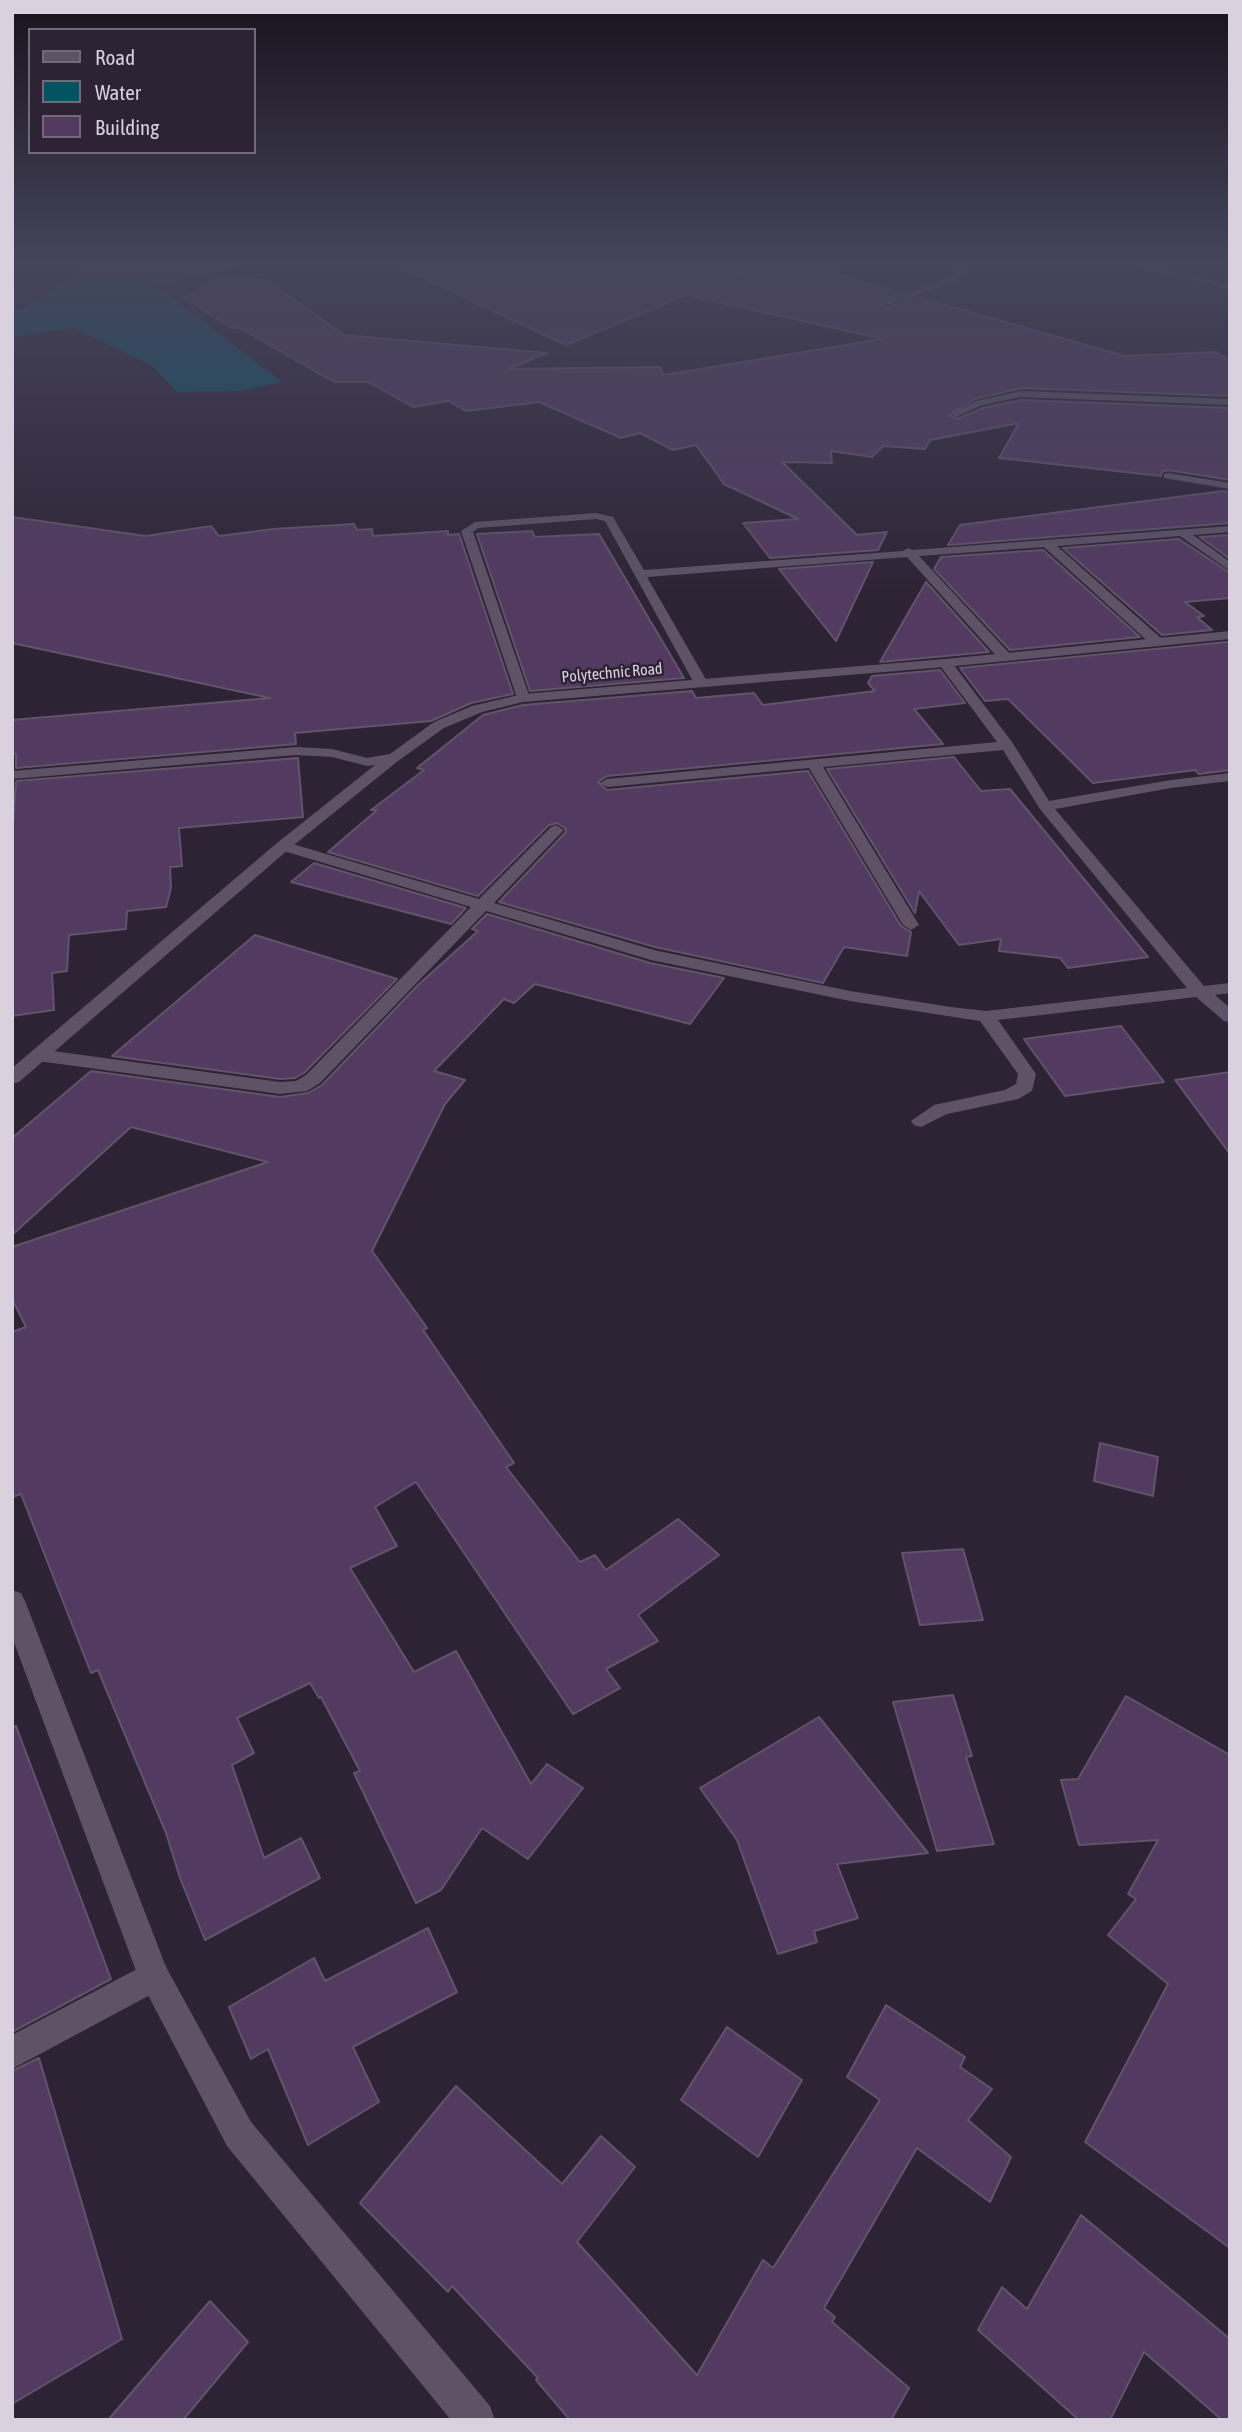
<!DOCTYPE html>
<html>
<head>
<meta charset="utf-8">
<style>
  body { margin:0 }
  #map { position:relative; width:1242px; height:2432px; overflow:hidden; background:#2e2335; font-family:"Asap Condensed",sans-serif }
  canvas { display:block }
  .frame { position:absolute; inset:0; border:14px solid #d9d2de; pointer-events:none }
  .legend { position:absolute; left:28px; top:28px; width:228px; height:126px; box-sizing:border-box; background:#2e2335; border:2px solid #726979; margin:0; padding:9px 12px; list-style:none; font-size:21px; color:#d9d2de }
  .legend li { display:flex; align-items:center; gap:14px; height:35px }
  .legend b { width:35px; border:2px solid #726979 }
</style>
</head>
<body>
<div id="map">
<canvas width="1242" height="2432"></canvas>
<div class="frame"></div>
<ul class="legend">
<li><b style="height:9px;background:#5f5267"></b>Road</li>
<li><b style="height:19px;background:#035363"></b>Water</li>
<li><b style="height:19px;background:#533a61"></b>Building</li>
</ul>
</div>
<script>
const c = document.querySelector('canvas').getContext('2d');
c.lineJoin = 'round';
function fill(path, color) {
  c.fillStyle = color;
  c.fill(path, 'evenodd');
}
function poly(rows) {
  const path = new Path2D();
  for (const r of rows) {
    path.moveTo(r[0], r[1]);
    for (let i = 2; i < r.length; i += 2) path.lineTo(r[i], r[i + 1]);
  }
  return path;
}
function strokePath(path, color, width, dash) {
  c.strokeStyle = color;
  c.lineWidth = width;
  c.lineCap = dash ? 'butt' : 'round';
  c.setLineDash(dash || []);
  c.stroke(path);
}
function drawText(font, color, halo, rows, align = 'center') {
  c.font = font + ' "Asap Condensed",sans-serif';
  c.lineWidth = 5;
  c.setLineDash([]);
  c.textBaseline = 'middle';
  c.strokeStyle = halo;
  c.fillStyle = color;
  for (const [text, x, y, turn = 0] of rows) {
    c.save();
    c.translate(x, y);
    c.rotate((+turn || 0) * Math.PI / 180);
    c.textAlign = isNaN(turn) ? turn : align;
    if (halo) c.strokeText(text, 0, 0);
    c.fillText(text, 0, 0);
    c.restore();
  }
}
const water = poly([
  [70,263,253,263,156,285,282,382,240,391,177,392,151,365,74,328,12,337,12,310,25,308,88,267]
]);
const building = poly([
  [391,263,750,263,735,272,733,278,736,281,744,280,764,263,839,263,836,274,902,293,879,302,887,308,918,297,1125,356,1216,352,1230,361,1230,396,1021,388,975,399,949,415,957,419,983,408,1021,400,1230,408,1230,480,1168,470,1162,472,1161,476,999,458,1019,423,930,440,925,449,883,446,872,457,831,451,832,463,782,462,857,535,887,532,878,550,770,558,743,523,798,519,724,484,696,445,673,450,640,433,621,438,539,402,466,411,448,401,413,407,368,382,334,382,238,327,232,328,184,298,222,276,268,281,344,335,547,353,508,369,660,367,663,375,883,339,686,295,566,345,391,263],
  [1223,491,1230,492,1230,523,948,545,960,525,1223,491],
  [12,517,146,536,211,526,219,536,273,529,354,524,357,530,372,529,373,536,448,531,448,535,459,534,513,694,471,703,431,721,295,733,296,744,16,768,16,754,12,754,12,720,270,698,12,643,12,517],
  [532,531,535,537,599,534,684,678,530,691,477,534,532,531],
  [1230,535,1230,559,1200,537,1230,535],
  [1179,539,1230,573,1230,598,1185,602,1204,616,1197,617,1212,630,1162,635,1063,548,1179,539],
  [1043,550,1140,637,1010,650,934,569,941,557,1043,550],
  [873,562,836,641,779,569,873,562],
  [926,582,989,652,880,662,926,582],
  [1227,642,1230,644,1230,770,1199,774,1195,770,1093,783,1008,699,985,701,960,668,1227,642],
  [940,670,965,703,914,709,943,744,607,776,598,782,607,790,808,771,901,926,911,932,907,956,844,947,823,983,655,947,499,902,566,832,565,828,557,823,549,825,478,896,328,852,377,810,371,810,424,770,417,768,483,715,523,705,692,691,696,698,754,693,763,705,875,691,868,683,872,676,940,670],
  [954,757,981,791,1010,789,1148,957,1068,968,1060,958,999,951,1001,939,959,945,919,891,915,913,827,769,954,757],
  [298,758,303,817,179,828,182,866,170,867,171,888,166,907,127,911,126,929,69,935,67,971,52,973,54,1010,12,1016,12,838,16,781,298,758],
  [314,863,466,908,451,924,291,882,314,863],
  [487,914,650,963,724,978,690,1024,535,984,514,1003,504,999,434,1071,465,1080,445,1104,372,1251,427,1328,423,1330,514,1463,506,1467,580,1562,595,1555,606,1570,678,1519,719,1555,638,1615,658,1641,606,1669,620,1688,573,1714,416,1482,375,1507,397,1546,350,1568,414,1672,456,1651,531,1784,547,1764,583,1788,528,1859,482,1828,441,1890,416,1903,354,1773,360,1771,321,1697,319,1698,310,1683,237,1718,254,1753,232,1765,264,1858,301,1838,320,1878,205,1940,180,1878,166,1833,98,1670,91,1673,21,1494,12,1497,12,1332,26,1327,12,1299,12,1247,268,1162,131,1127,12,1235,12,1138,91,1071,280,1097,308,1093,322,1085,418,985,478,931,472,929,487,914],
  [255,935,397,979,304,1073,295,1078,280,1079,112,1056,255,935],
  [1121,1026,1164,1082,1065,1096,1024,1039,1121,1026],
  [1230,1072,1230,1154,1175,1080,1230,1072],
  [1100,1443,1158,1457,1153,1496,1094,1481,1100,1443],
  [963,1549,983,1620,920,1625,902,1553,963,1549],
  [953,1695,972,1756,966,1757,994,1844,937,1851,893,1702,953,1695],
  [1126,1696,1230,1755,1230,2248,1085,2142,1168,1984,1108,1935,1136,1899,1128,1894,1158,1840,1079,1845,1061,1780,1078,1779,1126,1696],
  [819,1717,928,1853,837,1864,858,1918,814,1931,817,1942,778,1954,737,1840,700,1788,819,1717],
  [16,1726,111,1979,12,2032,12,1727,16,1726],
  [428,1928,457,1992,353,2047,379,2102,308,2145,268,2049,251,2059,229,2007,314,1958,325,1981,428,1928],
  [886,2005,965,2057,960,2067,992,2089,968,2120,1011,2157,990,2202,917,2148,824,2308,835,2317,832,2322,909,2388,891,2420,570,2420,536,2380,538,2378,452,2286,448,2292,360,2203,456,2086,562,2184,601,2136,635,2167,577,2242,697,2375,763,2260,773,2268,880,2100,847,2077,886,2005],
  [727,2027,802,2080,758,2157,681,2100,727,2027],
  [39,2058,122,2339,12,2404,12,2071,39,2058],
  [1081,2215,1230,2339,1230,2420,1222,2420,1144,2352,1110,2420,1079,2420,978,2330,1002,2287,1027,2309,1081,2215],
  [210,2301,248,2342,183,2420,108,2420,210,2301]
]);
const minor = poly([
  [754,263,762,263,742,278,736,278,736,274,754,263],
  [952,263,959,263,966,268,965,274,958,281,888,305,881,303,952,277,958,269,952,263],
  [1122,263,1134,263,1230,285,1230,289,1122,263],
  [1021,391,1230,399,1230,405,1021,397,982,405,956,417,951,414,976,401,1021,391],
  [1168,473,1230,483,1230,489,1164,478,1164,474,1168,473],
  [596,513,613,517,644,570,903,551,908,548,913,550,1230,526,1230,532,1193,535,1230,562,1230,571,1180,536,1057,546,1162,639,1163,642,1157,646,1152,645,1044,547,919,556,1010,654,1012,657,1005,661,1000,660,907,557,647,577,708,683,701,687,694,683,605,521,596,519,478,528,473,532,530,698,523,702,518,701,461,531,475,522,596,513],
  [945,659,950,660,1012,742,1049,801,1171,780,1230,773,1230,781,1171,788,1055,809,1204,986,1230,983,1230,993,1215,995,1230,1008,1230,1022,1224,1021,1196,997,998,1020,1036,1074,1032,1091,1018,1099,947,1114,921,1127,914,1125,911,1121,934,1105,1005,1090,1016,1084,1018,1074,980,1021,850,1001,651,960,486,911,320,1083,307,1091,280,1094,38,1061,29,1055,38,1049,280,1082,296,1081,306,1075,471,907,277,849,275,846,277,843,289,843,479,899,551,827,556,825,564,830,561,833,494,903,654,950,850,991,951,1007,986,1011,1187,988,1040,809,1003,750,823,767,919,925,911,930,903,925,809,768,607,787,600,783,607,779,997,742,938,663,945,659],
  [154,1960,165,1965,170,1976,165,1987,12,2069,12,2035,154,1960]
]);
const tertiary = poly([
  [1230,631,1230,639,945,667,523,702,482,712,444,728,398,761,289,849,19,1082,12,1084,12,1068,277,843,375,765,367,766,332,757,296,755,12,779,12,771,296,747,332,749,367,758,390,754,434,722,472,706,523,694,945,659,1230,631],
  [12,1590,21,1593,25,1601,166,1967,251,2122,490,2406,495,2420,451,2420,227,2146,138,1976,12,1637,12,1590]
]);
const farStreetnames = [
  ["Polytechnic Road",612,673,-5]
];
fill(water, '#035363');
fill(building, '#533a61');
strokePath(building, '#615469', 2);
fill(minor, '#5f5267');
fill(tertiary, '#5f5267');
const sky = c.createLinearGradient(0, 0, 0, 603);
sky.addColorStop(0, '#19131d');
sky.addColorStop(0.44, '#46455c');
sky.addColorStop(1, '#46455c00');
c.fillStyle = sky;
c.fillRect(0, 0, 1242, 603);
drawText('16px', '#d9d2de', '#2e2335', farStreetnames);
</script>
</body>
</html>
